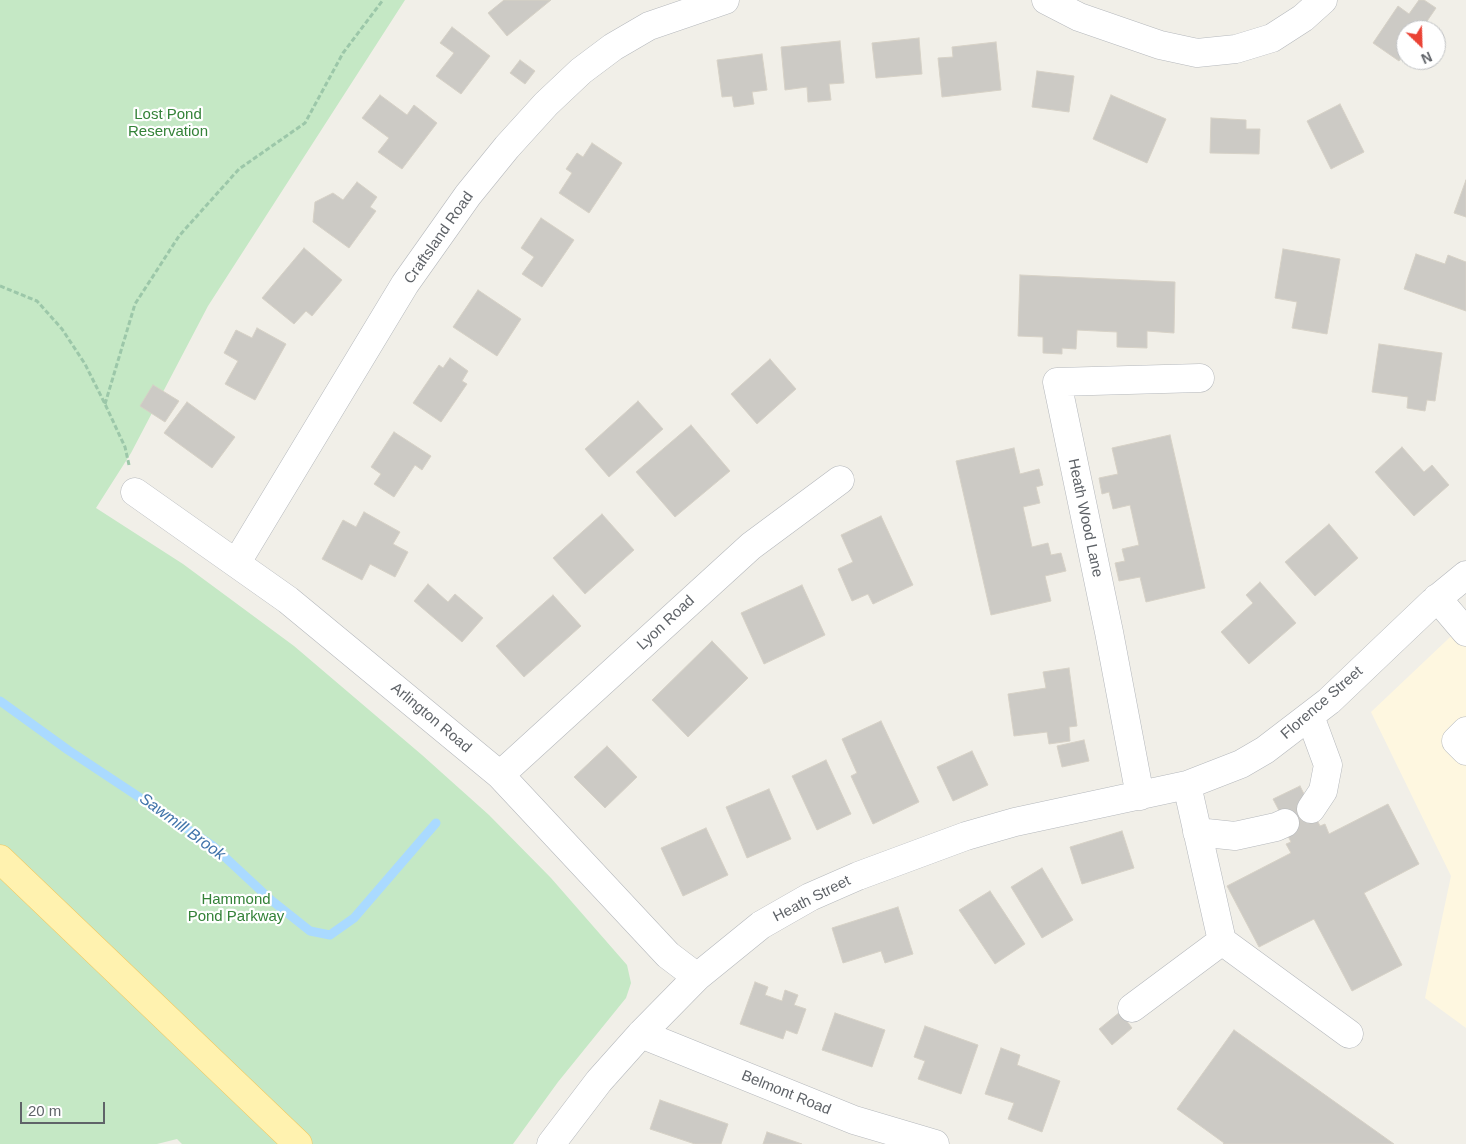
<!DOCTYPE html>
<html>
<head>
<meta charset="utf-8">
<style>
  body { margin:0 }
  #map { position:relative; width:1466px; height:1144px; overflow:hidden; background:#f1efe8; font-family:Arial,sans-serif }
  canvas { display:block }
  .north { position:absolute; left:1396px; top:20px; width:50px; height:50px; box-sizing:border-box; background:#fff; border:1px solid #bfc1c3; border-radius:50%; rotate:156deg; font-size:14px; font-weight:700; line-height:20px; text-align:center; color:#5f6368 }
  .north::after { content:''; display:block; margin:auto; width:18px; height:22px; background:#ea4335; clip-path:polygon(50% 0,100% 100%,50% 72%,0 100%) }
  .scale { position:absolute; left:20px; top:1102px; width:85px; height:22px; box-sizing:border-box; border:2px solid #5f6368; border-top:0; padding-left:6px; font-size:15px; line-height:18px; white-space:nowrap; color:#5f6368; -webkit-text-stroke:4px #fff; paint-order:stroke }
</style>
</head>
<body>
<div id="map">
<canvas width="1466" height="1144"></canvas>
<div class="north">N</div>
<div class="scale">20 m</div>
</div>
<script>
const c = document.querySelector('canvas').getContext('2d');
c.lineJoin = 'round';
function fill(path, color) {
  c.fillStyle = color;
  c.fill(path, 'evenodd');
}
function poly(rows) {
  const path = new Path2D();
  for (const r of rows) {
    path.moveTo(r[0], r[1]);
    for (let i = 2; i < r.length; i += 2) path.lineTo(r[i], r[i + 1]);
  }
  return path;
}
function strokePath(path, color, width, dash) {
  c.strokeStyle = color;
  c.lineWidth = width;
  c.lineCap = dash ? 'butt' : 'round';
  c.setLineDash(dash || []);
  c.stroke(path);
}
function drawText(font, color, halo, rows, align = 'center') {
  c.font = font + ' Arial,sans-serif';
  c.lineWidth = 4.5;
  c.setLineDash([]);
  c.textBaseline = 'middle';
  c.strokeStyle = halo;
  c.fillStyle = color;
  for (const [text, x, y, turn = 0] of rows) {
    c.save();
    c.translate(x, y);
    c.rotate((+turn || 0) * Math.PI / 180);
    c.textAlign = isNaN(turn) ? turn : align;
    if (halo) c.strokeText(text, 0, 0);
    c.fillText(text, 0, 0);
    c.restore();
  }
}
const commercial = poly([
  [1466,622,1466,1028,1425,998,1451,876,1371,712]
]);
const green = poly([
  [0,0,405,0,208,306,131,453,96,508,183,564,294,646,422,755,489,815,551,878,627,965,631,983,626,998,558,1082,513,1144,182,1144,177,1139,157,1144,0,1144]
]);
const stream = poly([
  [0,701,68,750,213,846,271,900,310,931,330,935,354,918,436,823]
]);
const building = poly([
  [504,0,551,0,507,36,488,13,504,0],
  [1419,0,1424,0,1436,8,1421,30,1406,30,1406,51,1399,61,1373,43,1398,6,1409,14,1419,0],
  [452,27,490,56,461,94,436,76,454,53,440,43,452,27],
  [919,38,922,74,876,78,872,43,919,38],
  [840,41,844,83,829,84,831,100,808,102,807,87,785,90,781,47,840,41],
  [996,42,1001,90,942,97,938,58,953,57,952,47,996,42],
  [762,54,767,90,752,92,754,104,734,107,732,96,722,97,717,60,762,54],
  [520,60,535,71,525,84,510,73,520,60],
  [1037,71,1074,76,1069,112,1032,107,1037,71],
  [380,95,407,115,414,105,437,123,402,169,378,152,389,138,362,118,380,95],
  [1111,95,1166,119,1147,163,1093,139,1111,95],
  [1340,104,1364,152,1331,169,1307,121,1340,104],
  [1211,118,1246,120,1246,129,1260,129,1259,154,1210,153,1211,118],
  [592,143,622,163,589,213,559,193,572,173,566,169,577,153,583,157,592,143],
  [1466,180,1466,217,1454,213,1466,180],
  [357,182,377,197,370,207,376,211,349,248,313,222,315,202,333,193,343,200,357,182],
  [541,218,574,240,542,287,522,274,534,257,521,248,541,218],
  [304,248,342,280,312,316,306,311,294,324,262,298,304,248],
  [1283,249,1340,259,1327,334,1292,328,1297,302,1275,298,1283,249],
  [1416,254,1445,264,1448,255,1466,262,1466,311,1404,289,1416,254],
  [1020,275,1175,282,1174,333,1147,331,1147,348,1117,347,1117,332,1077,330,1076,349,1062,348,1062,354,1043,353,1043,337,1018,336,1020,275],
  [478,290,521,319,497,356,453,327,478,290],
  [257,328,286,344,255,400,225,384,238,361,224,353,236,330,252,338,257,328],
  [1379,344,1442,353,1435,401,1427,400,1425,411,1407,408,1408,397,1372,392,1379,344],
  [450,358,468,371,462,381,467,384,441,422,413,403,439,365,443,368,450,358],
  [770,359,796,389,757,424,731,394,770,359],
  [153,385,179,401,165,422,140,406,153,385],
  [638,401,663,429,609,477,585,449,638,401],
  [187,402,235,437,212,468,164,433,187,402],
  [691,425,730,471,675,517,636,472,691,425],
  [394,432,431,456,422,470,415,465,394,497,374,484,381,474,371,467,394,432],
  [1170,435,1205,588,1146,602,1140,577,1119,581,1115,563,1125,561,1122,549,1139,545,1130,505,1113,509,1109,492,1102,494,1099,478,1118,474,1112,448,1170,435],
  [1402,447,1424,472,1432,465,1449,485,1414,516,1375,472,1402,447],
  [1014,448,1020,474,1039,469,1043,485,1036,487,1040,503,1023,507,1032,547,1048,543,1051,555,1061,553,1066,571,1045,576,1051,601,991,615,956,461,1014,448],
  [364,512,400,532,393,544,408,552,395,577,370,564,362,580,322,559,343,520,356,527,364,512],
  [602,514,634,550,585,594,553,558,602,514],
  [881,516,913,585,873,604,868,594,852,601,838,569,853,562,841,535,881,516],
  [1329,524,1358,558,1315,596,1285,562,1329,524],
  [1260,582,1296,623,1249,664,1221,632,1253,603,1246,595,1260,582],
  [428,584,448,602,455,594,483,618,462,642,414,601,428,584],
  [802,585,825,635,764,664,741,613,802,585],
  [553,595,581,626,524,677,496,646,553,595],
  [712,641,748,678,688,737,652,700,712,641],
  [1069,668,1077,726,1069,727,1070,741,1049,744,1047,732,1014,736,1008,694,1046,688,1043,672,1069,668],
  [881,721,919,802,873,824,851,776,857,773,842,739,881,721],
  [1084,740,1089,761,1062,767,1057,746,1084,740],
  [607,746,637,777,605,808,574,777,607,746],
  [972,751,988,785,953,801,937,767,972,751],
  [826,760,851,814,817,830,792,776,826,760],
  [1300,786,1320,826,1325,824,1329,834,1388,804,1419,864,1364,893,1402,965,1352,991,1314,919,1259,947,1227,886,1291,853,1286,844,1291,842,1285,830,1288,828,1273,799,1300,786],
  [769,789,791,839,747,858,726,807,769,789],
  [706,828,728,875,683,896,661,848,706,828],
  [1122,831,1134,868,1082,884,1070,847,1122,831],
  [1042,868,1073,920,1042,938,1011,887,1042,868],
  [990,891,1025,944,995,964,959,910,990,891],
  [898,907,913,954,885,963,881,951,843,963,832,928,898,907],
  [755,982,768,987,765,995,782,1001,785,990,798,995,794,1005,806,1009,797,1034,786,1030,783,1039,740,1024,755,982],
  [1120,1012,1132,1028,1112,1045,1099,1029,1120,1012],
  [835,1013,885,1030,872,1067,822,1050,835,1013],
  [925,1026,978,1045,961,1094,918,1079,925,1061,914,1057,925,1026],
  [1234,1030,1394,1144,1223,1144,1224,1143,1177,1109,1234,1030],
  [1001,1048,1020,1055,1017,1065,1060,1081,1042,1132,1008,1119,1014,1103,985,1094,1001,1048],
  [660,1100,728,1124,721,1144,695,1144,650,1129,660,1100],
  [767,1132,802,1144,763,1144,767,1132]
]);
const path = poly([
  [0,286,37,301,62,329,85,364,105,404,125,447,129,465],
  [105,404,135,304,179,236,239,169,305,123,343,53,383,0]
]);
const minor = poly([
  [1046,0,1079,17,1160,45,1197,53,1236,49,1272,38,1303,18,1323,0],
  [135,492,288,600,500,775,668,955,697,977],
  [237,562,405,284,468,195,507,147,546,104,581,71,613,47,649,26,725,0],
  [1437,598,1466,632],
  [1310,716,1328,765,1323,791,1311,809],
  [1466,731,1456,741,1466,751],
  [500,775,751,546,840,480],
  [1187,785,1222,941,1349,1034],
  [1140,796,1109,632,1057,382,1200,378],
  [1197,832,1235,836,1276,827,1285,823],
  [1132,1008,1222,941],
  [641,1034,854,1120,935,1144],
  [551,1144,599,1081,641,1034,697,977,761,925,810,897,858,876,966,836,1015,822,1187,785,1241,764,1265,750,1329,701,1433,602,1466,575]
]);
const major = poly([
  [0,859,298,1144]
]);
const parkNames = [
  ["Lost Pond",168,115],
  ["Reservation",168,132],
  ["Hammond",236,900],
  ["Pond Parkway",236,917]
];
const streetNames = [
  ["Craftsland Road",439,238,-55],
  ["Heath Wood Lane",1085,518,78],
  ["Lyon Road",666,623,-43],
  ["Florence Street",1322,703,-41],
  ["Arlington Road",431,718,40],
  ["Heath Street",812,899,-27],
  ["Belmont Road",786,1093,22]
];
const waterNames = [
  ["Sawmill Brook",182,827,36]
];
fill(commercial, '#fef7e0');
fill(green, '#c5e8c5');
strokePath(stream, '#aadaff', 9);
fill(building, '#cccac5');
strokePath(building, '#d6d1c6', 1);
strokePath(minor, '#b5b8bc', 29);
strokePath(major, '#f2c960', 29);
strokePath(path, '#9cc7a9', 3, [5, 2.5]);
strokePath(minor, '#fff', 28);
strokePath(major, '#fff2af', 28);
drawText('15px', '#348238', '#fff', parkNames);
drawText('15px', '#5f6368', '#fff', streetNames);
drawText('italic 16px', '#4174aa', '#fff', waterNames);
</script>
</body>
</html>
